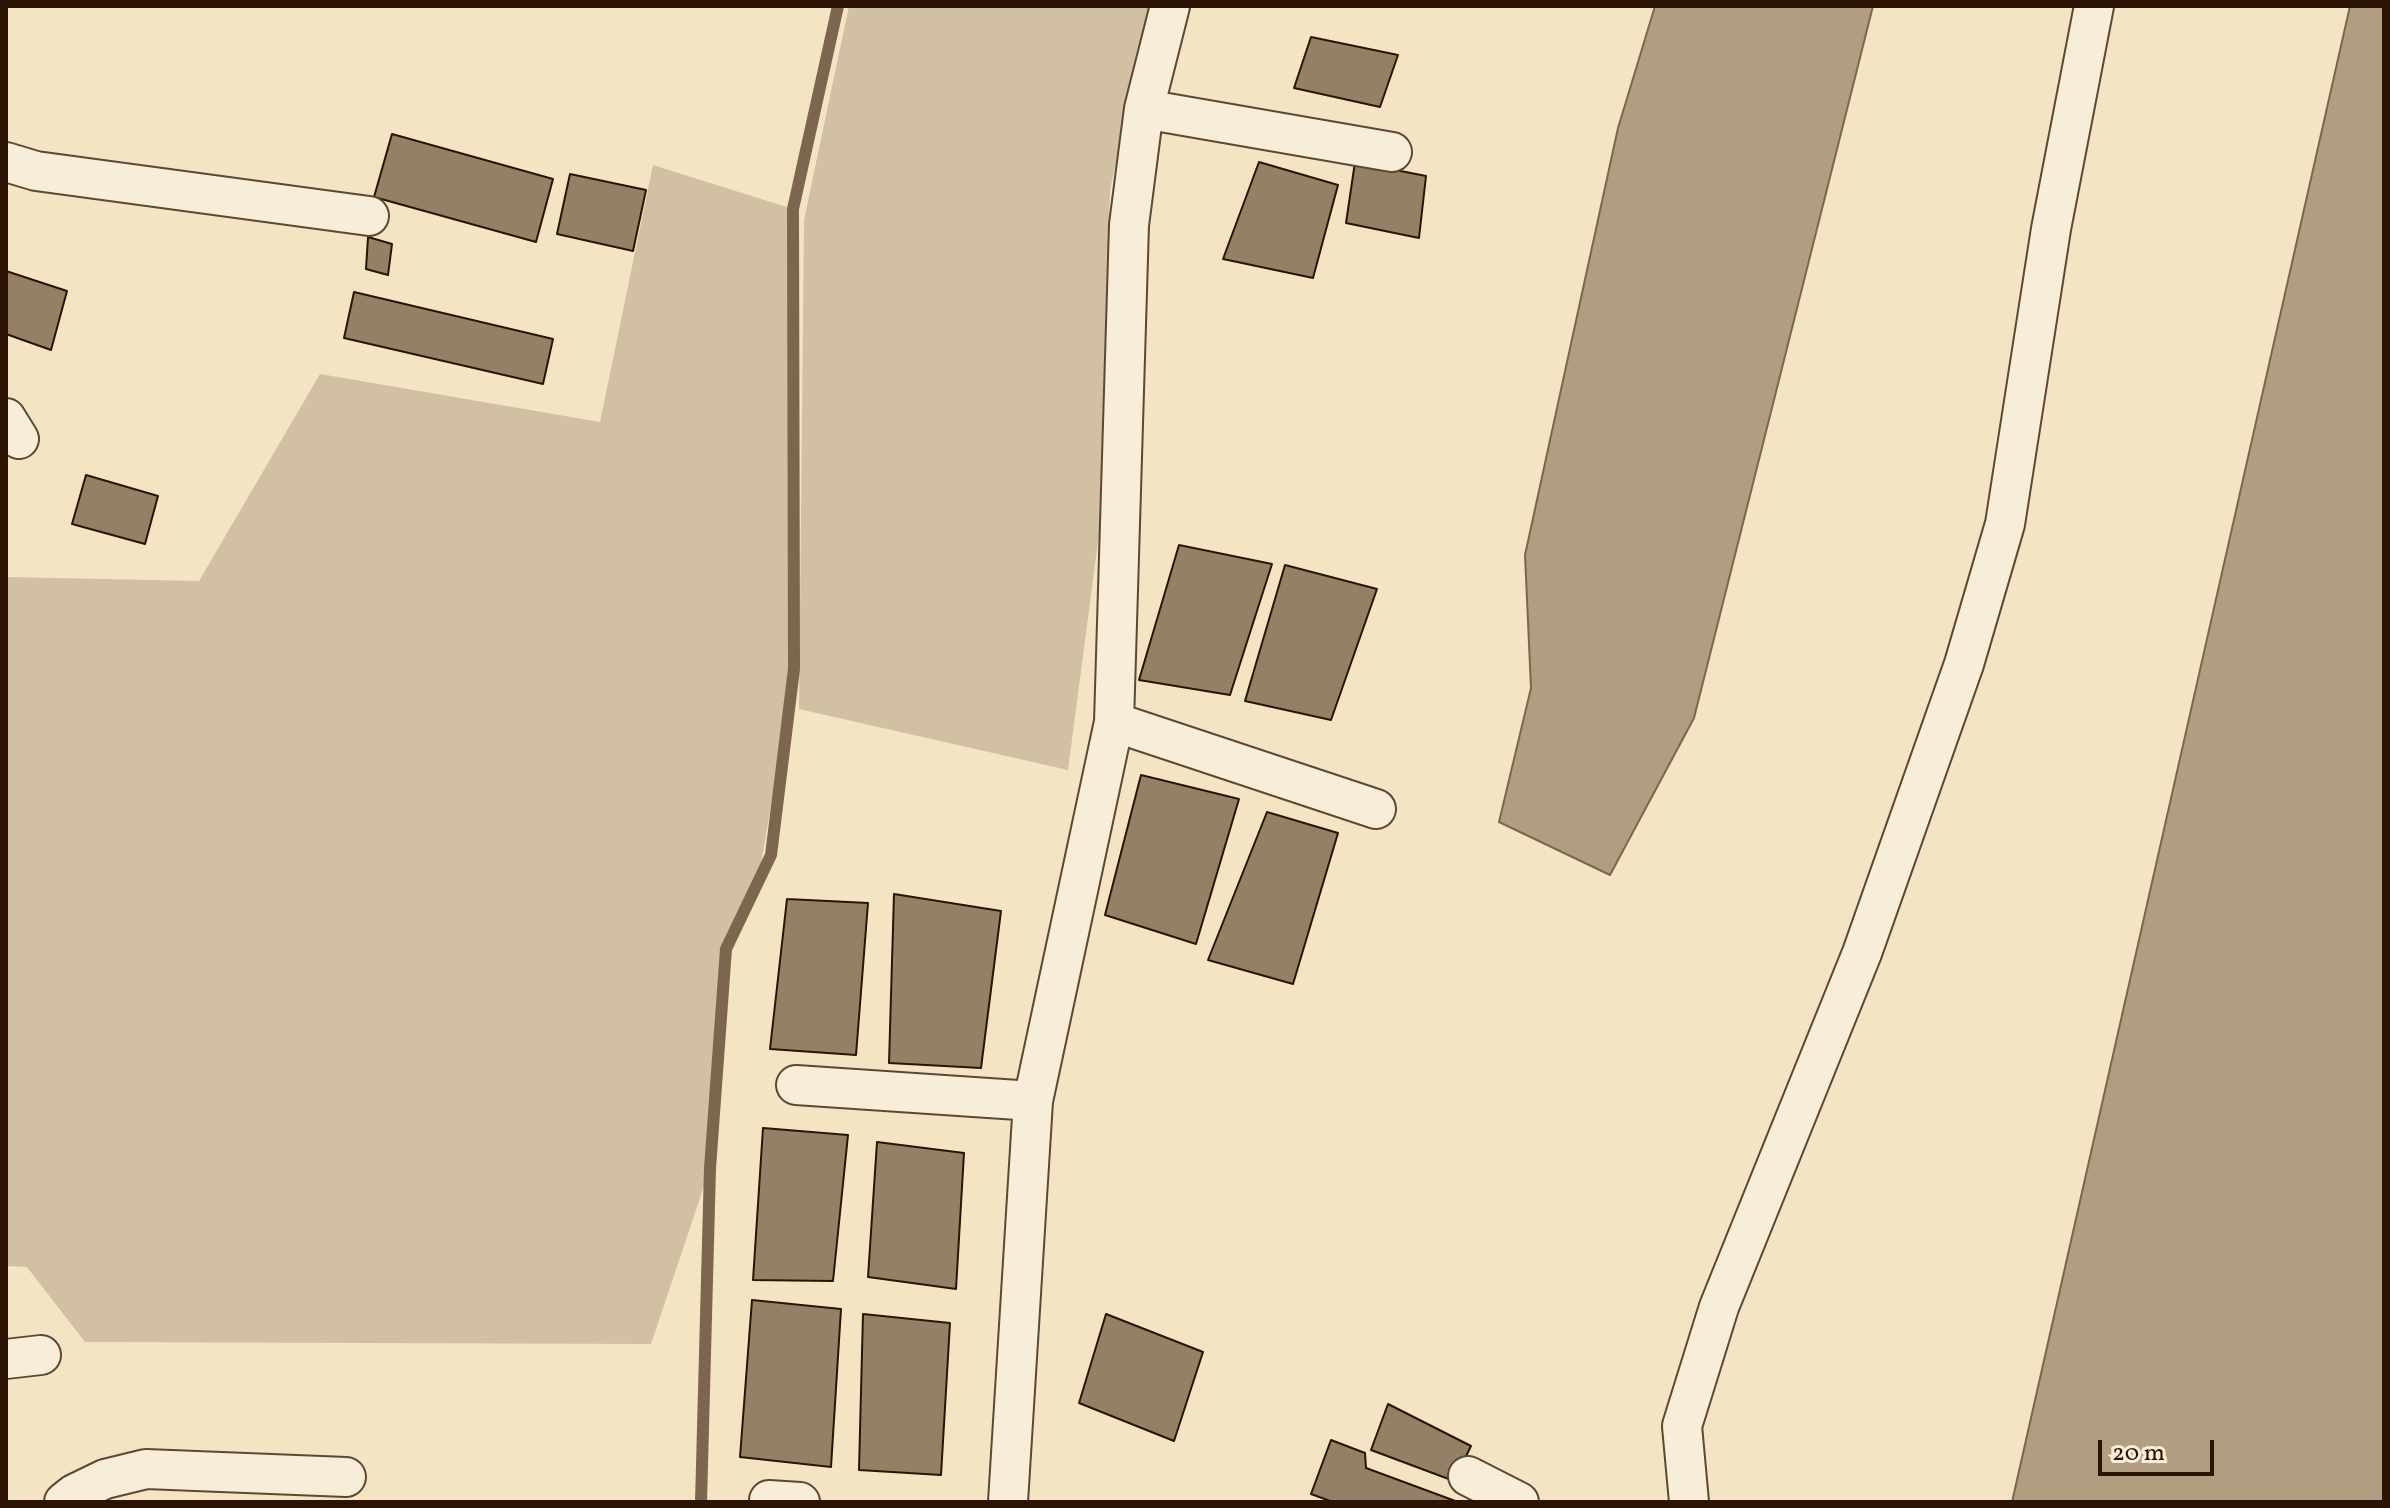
<!DOCTYPE html>
<html>
<head>
<meta charset="utf-8">
<style>
  body { margin:0 }
  #map { position:relative; width:2390px; height:1508px; overflow:hidden; background:#f3e4c4; font-family:Vollkorn,serif }
  canvas { display:block }
  .frame { position:absolute; inset:0; border:8px solid #2d1303; pointer-events:none }
  .scale { position:absolute; left:2098px; top:1440px; width:116px; height:36px; box-sizing:border-box; border:4px solid #2d1303; border-top:0; padding-left:10px; font-size:24px; line-height:28px; white-space:nowrap; color:#2d1303; -webkit-text-stroke:6px #f7edd9; paint-order:stroke }
</style>
</head>
<body>
<div id="map">
<canvas width="2390" height="1508"></canvas>
<div class="frame"></div>
<div class="scale">20 m</div>
</div>
<script>
const c = document.querySelector('canvas').getContext('2d');
c.lineJoin = 'round';
function fill(path, color) {
  c.fillStyle = color;
  c.fill(path, 'evenodd');
}
function poly(rows) {
  const path = new Path2D();
  for (const r of rows) {
    path.moveTo(r[0], r[1]);
    for (let i = 2; i < r.length; i += 2) path.lineTo(r[i], r[i + 1]);
  }
  return path;
}
function strokePath(path, color, width, dash) {
  c.strokeStyle = color;
  c.lineWidth = width;
  c.lineCap = dash ? 'butt' : 'round';
  c.setLineDash(dash || []);
  c.stroke(path);
}
const green = poly([
  [849,6,1149,6,1110,190,1099,534,1068,770,799,709,804,220],
  [653,165,793,209,794,669,758,882,726,949,710,1168,651,1344,85,1342,27,1267,6,1266,6,577,199,581,320,374,600,422]
]);
const water = poly([
  [1655,6,1873,6,1694,718,1610,875,1499,822,1531,688,1525,555,1618,128,1655,6],
  [2350,6,2384,6,2384,1502,2012,1502,2350,6]
]);
const stream = poly([
  [701,1502,710,1168,726,949,771,855,794,669,793,209,838,6]
]);
const building = poly([
  [1311,37,1398,55,1380,107,1294,88,1311,37],
  [392,134,553,179,536,242,374,197,392,134],
  [1259,162,1338,185,1313,278,1223,259,1259,162],
  [1355,162,1426,176,1419,238,1346,223,1355,162],
  [570,174,646,190,633,251,557,234,570,174],
  [368,237,392,244,388,275,366,269,368,237],
  [6,271,67,291,51,350,6,334,6,271],
  [354,292,553,339,543,384,344,338,354,292],
  [86,475,158,496,145,544,72,524,86,475],
  [1179,545,1272,564,1230,695,1139,680,1179,545],
  [1285,565,1377,589,1331,720,1245,701,1285,565],
  [1141,775,1239,799,1196,944,1105,915,1141,775],
  [1267,812,1338,833,1293,984,1208,960,1267,812],
  [894,894,1001,911,981,1068,889,1063,894,894],
  [787,899,868,903,856,1055,770,1049,787,899],
  [763,1128,848,1135,833,1281,753,1280,763,1128],
  [877,1142,964,1153,956,1289,868,1277,877,1142],
  [752,1300,841,1309,831,1467,740,1457,752,1300],
  [863,1314,950,1323,941,1475,859,1470,863,1314],
  [1106,1314,1203,1352,1174,1441,1079,1403,1106,1314],
  [1388,1404,1471,1446,1454,1481,1371,1450,1388,1404],
  [1331,1440,1365,1453,1366,1468,1458,1502,1333,1502,1311,1494,1331,1440]
]);
const minor = poly([
  [1144,109,1392,152],
  [6,162,36,171,369,216],
  [6,418,19,439],
  [1114,722,1376,809],
  [796,1085,1033,1101],
  [6,1359,41,1355],
  [1468,1476,1519,1502],
  [769,1500,800,1502],
  [64,1502,74,1494,105,1479,146,1469,346,1477],
  [1008,1502,1033,1101,1114,722,1129,225,1144,109,1170,6],
  [1689,1502,1682,1426,1719,1307,1862,953,1964,664,2005,524,2051,229,2094,6]
]);
fill(green, '#d1c0a3');
fill(water, '#b09d82');
strokePath(water, '#7c664f', 2);
strokePath(stream, '#7c664f', 12);
fill(building, '#948067');
strokePath(building, '#2d1303', 2);
strokePath(minor, '#5e4733', 42);
strokePath(minor, '#f7edd9', 38);
</script>
</body>
</html>
